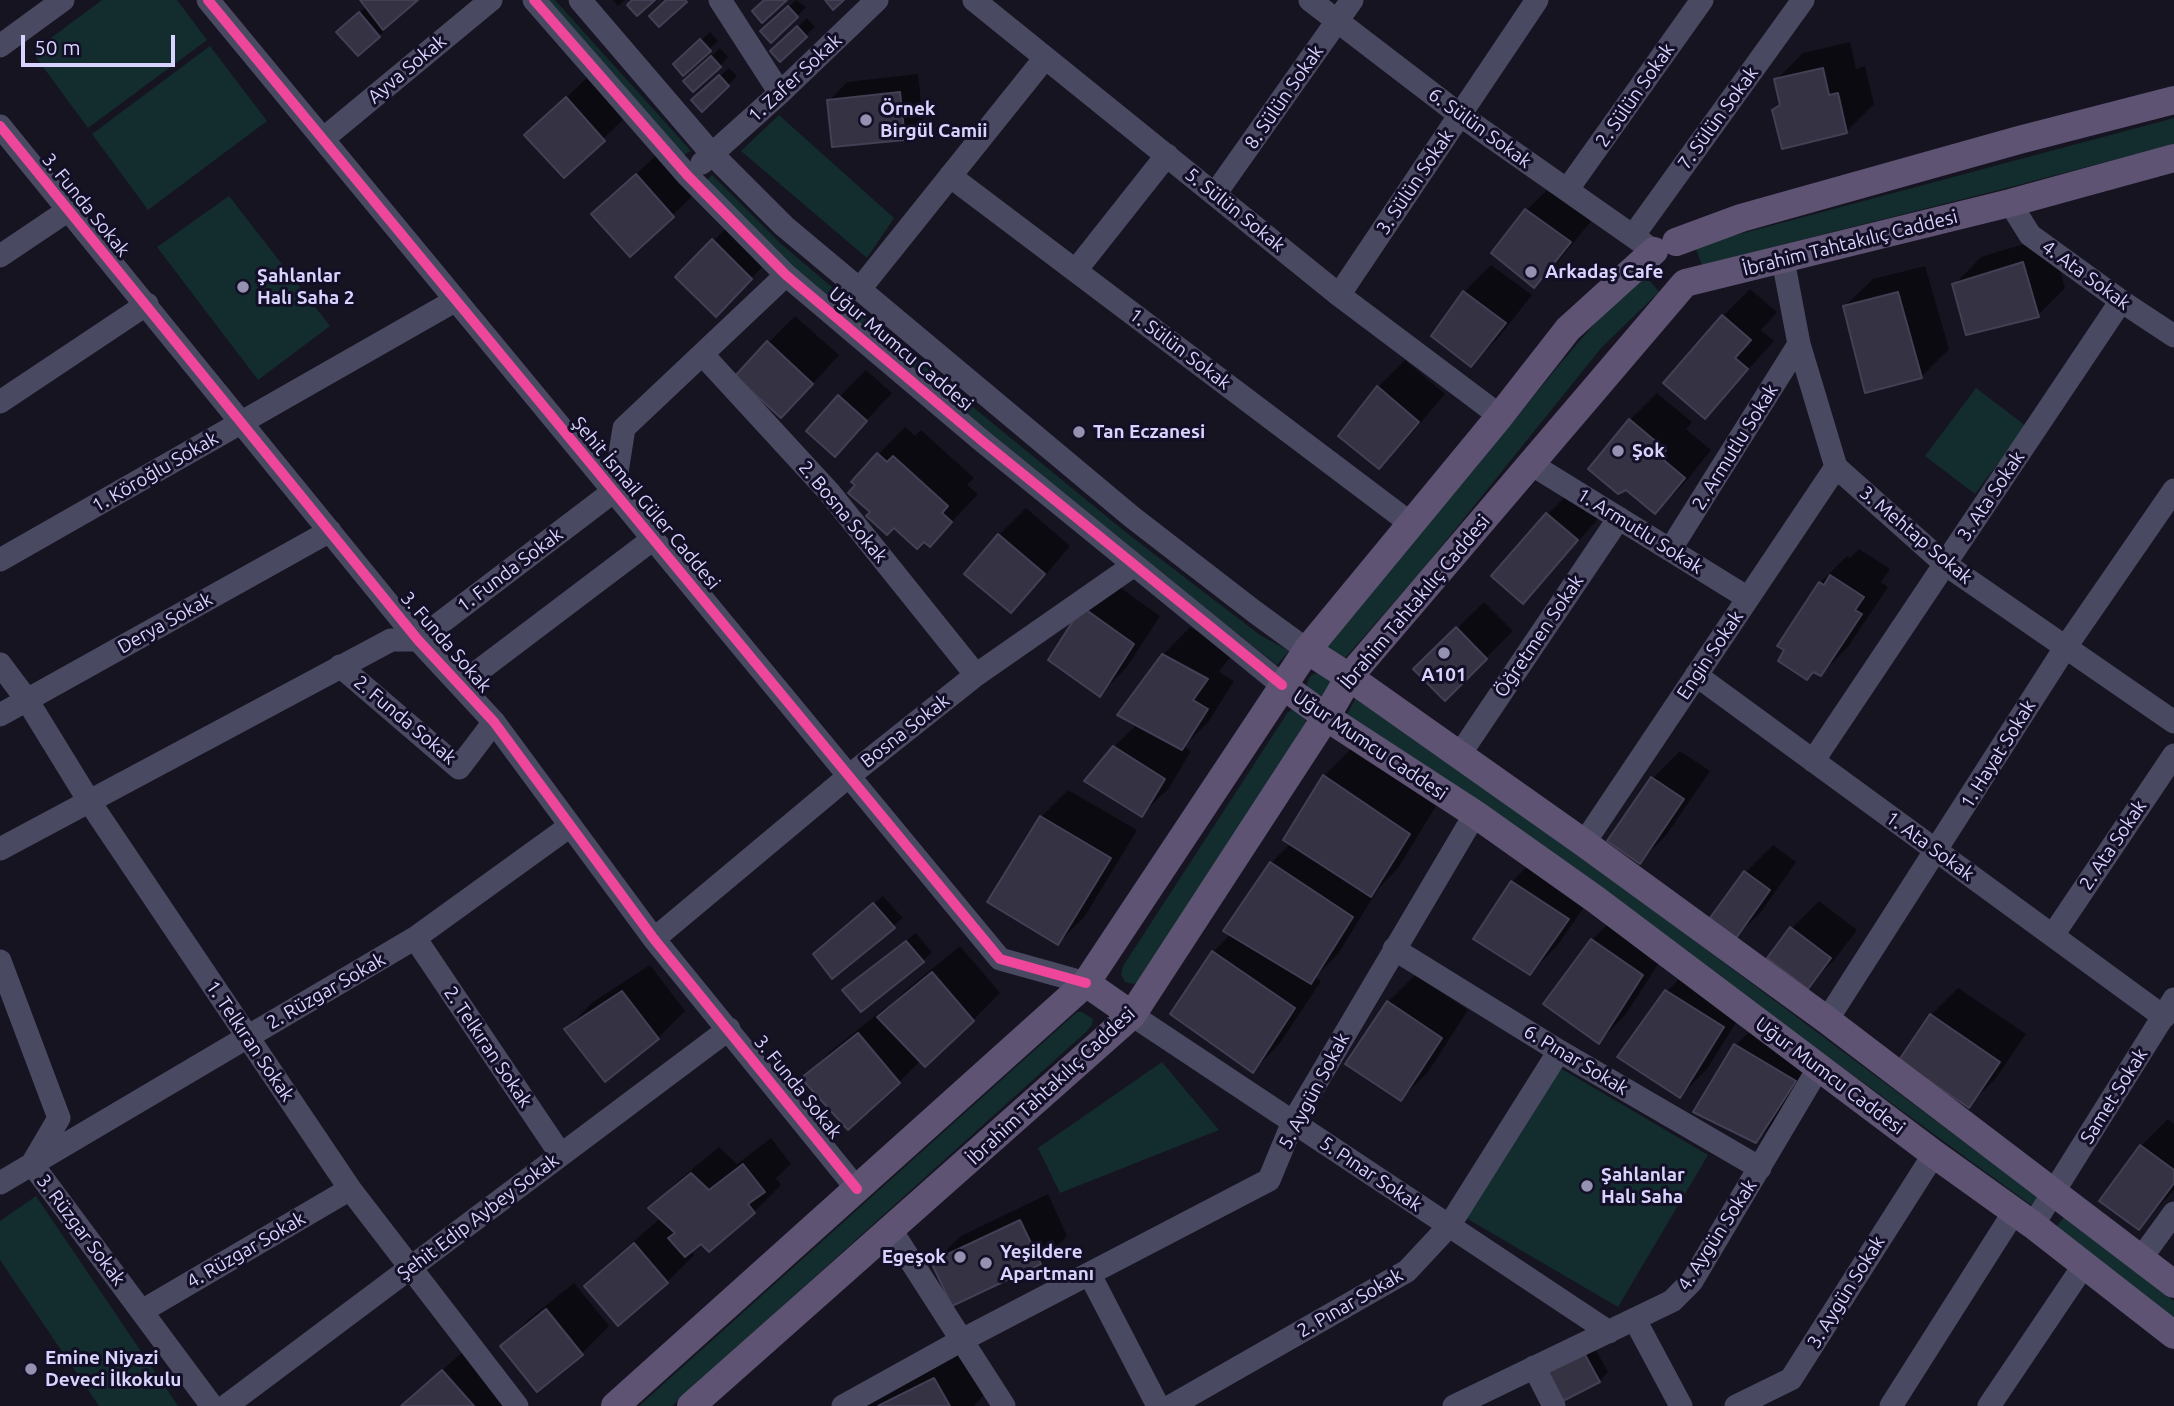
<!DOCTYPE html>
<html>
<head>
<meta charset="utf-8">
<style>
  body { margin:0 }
  #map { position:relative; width:2174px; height:1406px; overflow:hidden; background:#161421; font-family:Ubuntu,sans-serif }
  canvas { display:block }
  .scale { position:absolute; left:21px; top:35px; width:154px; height:32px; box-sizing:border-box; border:4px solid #d9d4ff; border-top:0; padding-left:9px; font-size:21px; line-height:24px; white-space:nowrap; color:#d9d4ff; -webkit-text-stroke:5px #130f26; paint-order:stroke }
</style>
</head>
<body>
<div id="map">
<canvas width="2174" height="1406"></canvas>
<div class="scale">50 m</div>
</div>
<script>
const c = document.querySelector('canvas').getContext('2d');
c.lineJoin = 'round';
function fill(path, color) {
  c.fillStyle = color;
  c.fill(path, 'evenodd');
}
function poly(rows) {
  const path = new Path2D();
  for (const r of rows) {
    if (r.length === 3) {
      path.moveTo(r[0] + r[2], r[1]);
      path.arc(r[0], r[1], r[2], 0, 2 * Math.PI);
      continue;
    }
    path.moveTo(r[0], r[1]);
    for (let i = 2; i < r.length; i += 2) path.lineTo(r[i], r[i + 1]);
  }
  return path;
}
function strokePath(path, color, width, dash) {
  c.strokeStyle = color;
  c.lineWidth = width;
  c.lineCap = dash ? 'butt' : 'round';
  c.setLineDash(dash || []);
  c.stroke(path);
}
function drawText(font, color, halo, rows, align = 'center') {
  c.font = font + ' Ubuntu,sans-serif';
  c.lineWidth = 6;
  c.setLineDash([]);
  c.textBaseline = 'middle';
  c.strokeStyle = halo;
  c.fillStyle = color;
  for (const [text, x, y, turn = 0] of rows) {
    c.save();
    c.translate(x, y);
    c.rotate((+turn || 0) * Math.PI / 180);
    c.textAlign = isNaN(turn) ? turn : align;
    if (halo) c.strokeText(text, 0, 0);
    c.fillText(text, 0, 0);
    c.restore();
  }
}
const green = poly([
  [102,0,177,0,207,40,88,128,32,52],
  [541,0,555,0,691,151,681,156],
  [210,46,267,121,148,210,92,134],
  [779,115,894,218,867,258,741,151],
  [2174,118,2174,144,2003,189,1702,265,1695,246],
  [712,175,780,243,979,412,1128,534,1260,635,1289,651,1277,665,1120,541,780,257,705,182],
  [229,196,330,326,258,380,157,247],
  [1644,274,1659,292,1602,347,1424,568,1345,658,1325,649,1330,639,1478,465,1559,365,1602,315],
  [1976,388,2026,426,1975,494,1925,456],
  [1319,685,12],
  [1356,698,1479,780,2042,1200,2035,1208,1467,793,1346,716],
  [1294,709,1305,716,1306,723,1139,981,1133,984,1125,982,1121,975,1123,966,1288,712],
  [1077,1012,1082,1012,1093,1019,1092,1025,1086,1032,672,1406,639,1406],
  [1162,1062,1219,1130,1060,1193,1038,1148],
  [1555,1065,1708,1155,1618,1307,1466,1218],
  [36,1196,178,1406,99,1406,0,1260,0,1221],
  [2065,1216,2174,1301,2174,1318,2056,1227]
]);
const shadow = poly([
  [362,0,415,0,386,25,388,27,379,36,348,23,366,7],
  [613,0,625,0,618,6],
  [796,0,806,7,797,16,771,23],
  [807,18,815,27,780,60,781,42],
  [710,32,718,41,684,73,684,56],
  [1850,42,1856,69,1865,66,1874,104,1847,131,1781,104,1776,80,1803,53],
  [720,48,728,57,720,66,694,72],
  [729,68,737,76,728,85,703,91],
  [594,71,631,112,564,176,527,135],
  [918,74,923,119,904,138,829,101,847,82],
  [664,148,700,189,630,255,593,214],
  [1554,183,1597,214,1561,258,1534,286,1494,253,1527,210],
  [740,214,778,251,716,314,678,277],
  [2050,236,2065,288,2038,315,1954,285,1981,257],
  [1491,265,1532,295,1498,338,1471,365,1433,335,1464,292],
  [1925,266,1949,349,1921,377,1845,306,1873,279],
  [1750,289,1777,312,1761,330,1774,341,1705,417,1723,316],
  [795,316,839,355,808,389,768,343],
  [1405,360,1445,394,1406,440,1379,467,1378,387],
  [866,370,892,393,835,454,839,397],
  [1657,393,1692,422,1686,429,1711,450,1683,485,1655,512,1630,420],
  [905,427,915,436,921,430,974,478,967,485,978,494,930,545,872,512,853,481],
  [1575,487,1604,512,1550,574,1523,601,1494,576,1548,514],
  [1026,508,1070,546,1038,584,1011,611,999,535],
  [1859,549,1890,569,1881,582,1888,587,1848,647,1821,674,1820,583,1847,556,1850,558],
  [1111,581,1160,616,1127,667,1100,694,1051,659],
  [1484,602,1513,631,1445,699,1416,669],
  [1190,627,1234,652,1219,672,1234,681,1209,721,1184,746,1191,751,1169,788,1141,815,1087,780,1114,747,1137,724,1163,655],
  [1351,749,1436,806,1398,868,1378,889,1338,954,1315,977,1321,981,1280,1043,1253,1071,1172,1014,1213,952,1231,934,1271,863,1291,843,1324,776],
  [1680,751,1710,771,1667,834,1640,862,1609,841,1653,778],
  [1068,790,1137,830,1085,916,1058,943,1041,817],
  [1773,845,1796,862,1761,912,1733,939,1710,922,1746,872],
  [1539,854,1595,891,1557,946,1530,973,1476,938,1512,882],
  [883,896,903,918,833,976,824,945],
  [1819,901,1857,930,1835,959,1808,986,1770,957,1792,928],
  [1619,913,1669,947,1626,1014,1599,1042,1592,940],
  [916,933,932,952,923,961,853,981],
  [960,946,1000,993,973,1020,921,1060,899,1082,804,1078,831,1051,886,1007,887,1009,906,990],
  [1694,964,1750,1000,1707,1069,1680,1096,1666,992],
  [650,965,685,1011,658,1038,566,1029,593,1002],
  [1415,975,1468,1010,1428,1072,1401,1099,1388,1002],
  [1958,988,2026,1034,1996,1078,1969,1105,1931,1015],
  [1763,1018,1822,1053,1783,1114,1756,1141,1736,1045],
  [2168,1119,2174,1124,2174,1190,2139,1228,2141,1146],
  [771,1138,791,1164,776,1178,781,1185,754,1212,701,1241,690,1250,694,1255,667,1282,586,1286,613,1259,661,1218,651,1208,678,1181,719,1147,737,1164],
  [1048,1194,1067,1236,1040,1263,933,1263,961,1236],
  [574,1283,609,1326,582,1353,537,1390,502,1346,529,1319],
  [1593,1345,1608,1372,1599,1381,1548,1372],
  [962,1352,985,1394,974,1406,867,1406,880,1393],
  [462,1353,508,1406,402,1406,409,1399]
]);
const building = poly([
  [360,0,418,0,383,30,360,0],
  [632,0,655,0,637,16,627,5,632,0],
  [666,0,685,0,687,2,659,27,649,16,666,0],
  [764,0,787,0,762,23,752,11,764,0],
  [825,0,844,0,833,10,825,0],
  [788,6,798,17,771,43,760,31,788,6],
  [359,12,380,37,358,56,336,32,359,12],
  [797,26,807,37,780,62,770,51,797,26],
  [700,39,711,51,683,76,673,64,700,39],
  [711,56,721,67,693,92,683,81,711,56],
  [1823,68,1829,95,1838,93,1847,133,1782,149,1772,110,1780,105,1774,79,1823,68],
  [719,75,729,86,702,112,691,100,719,75],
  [900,92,905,140,832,147,827,100,900,92],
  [566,97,605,141,564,178,524,135,566,97],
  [636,174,674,217,630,257,591,214,636,174],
  [1525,209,1571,242,1534,288,1491,253,1525,209],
  [712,239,752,279,716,317,675,277,712,239],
  [2023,262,2039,317,1966,335,1952,284,2023,262],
  [1463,291,1506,323,1471,367,1431,336,1463,291],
  [1898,292,1922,378,1865,393,1843,306,1898,292],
  [1722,315,1751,340,1735,358,1748,369,1705,419,1663,383,1722,315],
  [767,341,813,384,781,418,735,376,767,341],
  [1377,386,1419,422,1379,469,1338,436,1377,386],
  [838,395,867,421,835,457,806,431,838,395],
  [1629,419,1666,450,1660,457,1685,478,1655,514,1626,490,1618,494,1588,469,1629,419],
  [877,453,887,462,893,456,948,506,942,513,952,522,930,547,924,542,917,549,894,528,887,535,866,516,870,512,848,493,855,485,851,482,877,453],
  [1546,513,1578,540,1523,604,1491,576,1546,513],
  [998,534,1045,574,1011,613,964,574,998,534],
  [1830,575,1864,597,1855,610,1862,614,1821,676,1813,672,1807,680,1778,661,1784,650,1777,646,1819,582,1824,585,1830,575],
  [1082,607,1134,644,1100,697,1048,660,1082,607],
  [1456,627,1487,659,1445,701,1413,669,1456,627],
  [1162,654,1208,679,1193,700,1208,709,1182,750,1117,715,1162,654],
  [1113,746,1165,779,1142,817,1084,781,1113,746],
  [1323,775,1410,834,1371,897,1283,840,1323,775],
  [1651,777,1684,799,1640,864,1607,841,1651,777],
  [1040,816,1111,858,1058,945,987,902,1040,816],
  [1270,862,1353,917,1311,984,1223,931,1270,862],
  [1744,871,1770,890,1734,941,1707,922,1744,871],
  [1511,881,1569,919,1530,975,1473,939,1511,881],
  [873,903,895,928,832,979,813,954,873,903],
  [1790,927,1831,958,1808,989,1767,958,1790,927],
  [1591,939,1643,975,1599,1044,1543,1004,1591,939],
  [906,941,924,962,861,1012,842,990,906,941],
  [1212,951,1295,1008,1253,1073,1170,1014,1212,951],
  [932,972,974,1021,925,1067,877,1017,932,972],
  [1665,990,1724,1027,1680,1098,1617,1057,1665,990],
  [622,991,659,1039,605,1082,564,1029,622,991],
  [1387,1001,1442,1038,1401,1101,1345,1064,1387,1001],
  [1930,1014,2000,1062,1969,1108,1899,1060,1930,1014],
  [858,1033,900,1083,848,1130,801,1078,858,1033],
  [1734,1044,1796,1081,1756,1143,1693,1112,1734,1044],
  [2140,1145,2174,1170,2174,1183,2139,1230,2099,1201,2140,1145],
  [743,1164,765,1192,748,1204,755,1213,709,1252,701,1244,685,1257,668,1238,675,1233,648,1208,691,1173,709,1190,743,1164],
  [1020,1220,1041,1264,952,1306,931,1262,1020,1220],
  [634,1243,668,1283,618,1326,584,1286,634,1243],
  [546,1309,583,1355,537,1392,500,1346,546,1309],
  [1584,1353,1600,1382,1561,1402,1546,1371,1584,1353],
  [442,1370,474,1406,401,1406,442,1370],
  [934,1378,950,1406,878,1406,934,1378]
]);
const minor = poly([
  [208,0,1000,959,1086,983],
  [534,0,687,175,786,275,981,440,1282,685],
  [580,0,712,154,784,226,1132,517,1255,612,1307,650],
  [720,0,780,93],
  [974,0,1339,295,1500,416],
  [1310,0,1460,115,1654,251],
  [0,46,63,0],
  [0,126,418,640,494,722,654,939,857,1189],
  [323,139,491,0],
  [702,163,780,93,877,0],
  [950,176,1410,523],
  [1567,190,1702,0],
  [1215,194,1352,0],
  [2010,203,2030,235,2121,301,2174,336],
  [1633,236,1803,0],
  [0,256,67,211],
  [1783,260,1799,344,1836,467,1945,564,2174,722],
  [1076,270,1167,155],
  [859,290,1045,58],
  [1339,295,1537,0],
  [703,355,829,492,976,675],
  [0,402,147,304],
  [1531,464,1748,598],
  [1670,550,1799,344],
  [0,560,456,300],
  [0,664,27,700,89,801,350,1189,517,1406],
  [340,666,459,768,494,722],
  [1696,675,2164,1017],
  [460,685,653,539],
  [0,715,330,531],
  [1460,754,1619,518],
  [1813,761,2121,301],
  [1584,843,1836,467],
  [0,849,391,640,418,640,614,491,624,428,786,275],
  [2053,935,2174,755],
  [415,938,561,1155],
  [654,939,849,776,976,675,1134,565],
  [1394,949,1559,1051,1760,1168],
  [0,961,59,1118,32,1164,212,1406],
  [1132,1015,1609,1332],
  [1827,1020,2065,648,2174,490],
  [0,1183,415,938,570,826],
  [2033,1225,2174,999],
  [891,1230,1004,1406],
  [2142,1257,2174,1213],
  [1090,1275,1158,1406],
  [142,1311,350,1189],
  [1635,1320,1681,1406],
  [1534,1367,1554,1406],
  [226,1406,729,1029],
  [843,1406,962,1340,1269,1180,1293,1122,1475,814],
  [1171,1406,1407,1271,1449,1226,1559,1051],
  [1454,1406,1672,1301,1692,1281,1819,1067],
  [1736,1406,1791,1379,1934,1154],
  [1891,1406,2014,1212],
  [1989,1406,2084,1265]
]);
const major = poly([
  [1676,242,1741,218,2019,140,2174,100],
  [1307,650,1349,677,1584,843,1827,1020,2174,1284],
  [1282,685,1326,717,1475,814,1595,899,1934,1154,2033,1225,2174,1335],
  [1086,983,1132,1015],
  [615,1406,1086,983,1307,650,1500,416,1568,329,1654,251],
  [691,1406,1132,1015,1326,717,1349,677,1685,283,2010,203,2174,158]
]);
const cycleway = poly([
  [208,0,1000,959,1086,983],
  [534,0,687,175,786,275,981,440,1282,685],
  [0,126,418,640,494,722,654,939,857,1189]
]);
const markers = [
  [866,120,7,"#9591b1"],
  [1531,272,7,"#9591b1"],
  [243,287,7,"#9591b1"],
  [1079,432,7,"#9591b1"],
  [1618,451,7,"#9591b1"],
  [1444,653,7,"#9591b1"],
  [1587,1186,7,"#9591b1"],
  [960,1257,7,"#9591b1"],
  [986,1263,7,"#9591b1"],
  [31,1369,7,"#9591b1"]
];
const streetNames = [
  ["Ayva Sokak",407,69,-40],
  ["1. Zafer Sokak",795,78,-43],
  ["2. Sülün Sokak",1635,95,-55],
  ["8. Sülün Sokak",1284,97,-55],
  ["7. Sülün Sokak",1718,118,-54],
  ["6. Sülün Sokak",1480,128,36],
  ["3. Sülün Sokak",1415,182,-56],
  ["3. Funda Sokak",86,205,51],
  ["5. Sülün Sokak",1235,210,39],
  ["İbrahim Tahtakılıç Caddesi",1850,243,-14],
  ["4. Ata Sokak",2086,275,36],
  ["Uğur Mumcu Caddesi",901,349,40],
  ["1. Sülün Sokak",1180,349,37],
  ["2. Armutlu Sokak",1735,447,-58],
  ["1. Köroğlu Sokak",155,472,-30],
  ["3. Ata Sokak",1991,496,-56],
  ["Şehit İsmail Güler Caddesi",646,503,50],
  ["2. Bosna Sokak",843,512,50],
  ["1. Armutlu Sokak",1640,531,32],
  ["3. Mehtap Sokak",1916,535,40],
  ["1. Funda Sokak",510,570,-37],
  ["İbrahim Tahtakılıç Caddesi",1415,602,-50],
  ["Derya Sokak",165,623,-29],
  ["Öğretmen Sokak",1539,636,-56],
  ["3. Funda Sokak",446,642,49],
  ["Engin Sokak",1710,655,-56],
  ["2. Funda Sokak",405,720,40],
  ["Bosna Sokak",905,731,-38],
  ["Uğur Mumcu Caddesi",1370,745,34],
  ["1. Hayat Sokak",1998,754,-58],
  ["2. Ata Sokak",2113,845,-56],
  ["1. Ata Sokak",1930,846,36],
  ["2. Rüzgar Sokak",326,991,-30],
  ["1. Telkıran Sokak",250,1041,56],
  ["2. Telkıran Sokak",488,1047,56],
  ["6. Pınar Sokak",1576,1060,31],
  ["Uğur Mumcu Caddesi",1830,1076,37],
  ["İbrahim Tahtakılıç Caddesi",1051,1086,-43],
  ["3. Funda Sokak",798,1087,51],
  ["5. Aygün Sokak",1314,1091,-62],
  ["Samet Sokak",2114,1096,-58],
  ["5. Pınar Sokak",1371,1174,34],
  ["Şehit Edip Aybey Sokak",478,1217,-37],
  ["3. Rüzgar Sokak",81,1230,53],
  ["4. Aygün Sokak",1717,1235,-57],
  ["4. Rüzgar Sokak",246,1250,-30],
  ["3. Aygün Sokak",1846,1292,-58],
  ["2. Pınar Sokak",1350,1303,-30]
];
const poiNames = [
  ["Örnek",880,109],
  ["Birgül Camii",880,131],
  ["Arkadaş Cafe",1545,272],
  ["Şahlanlar",257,276],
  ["Halı Saha 2",257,298],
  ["Tan Eczanesi",1093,432],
  ["Şok",1632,451],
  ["A101",1444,675,"center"],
  ["Şahlanlar",1601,1175],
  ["Halı Saha",1601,1197],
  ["Yeşildere",1000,1252],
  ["Apartmanı",1000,1274],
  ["Egeşok",946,1257,"right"],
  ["Emine Niyazi",45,1358],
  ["Deveci İlkokulu",45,1380]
];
fill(green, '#132c2d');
fill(shadow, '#0007');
fill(building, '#343243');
strokePath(building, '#433f54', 2);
strokePath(minor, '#4a4962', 23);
strokePath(major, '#5e5373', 28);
strokePath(cycleway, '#ed469a', 10);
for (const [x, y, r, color] of markers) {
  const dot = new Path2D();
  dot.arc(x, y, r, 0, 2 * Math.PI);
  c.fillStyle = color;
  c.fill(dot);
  strokePath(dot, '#130f26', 2.5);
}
drawText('19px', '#d9d4ff', '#130f26', streetNames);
drawText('bold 19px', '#d9d4ff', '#130f26', poiNames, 'left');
</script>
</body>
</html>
